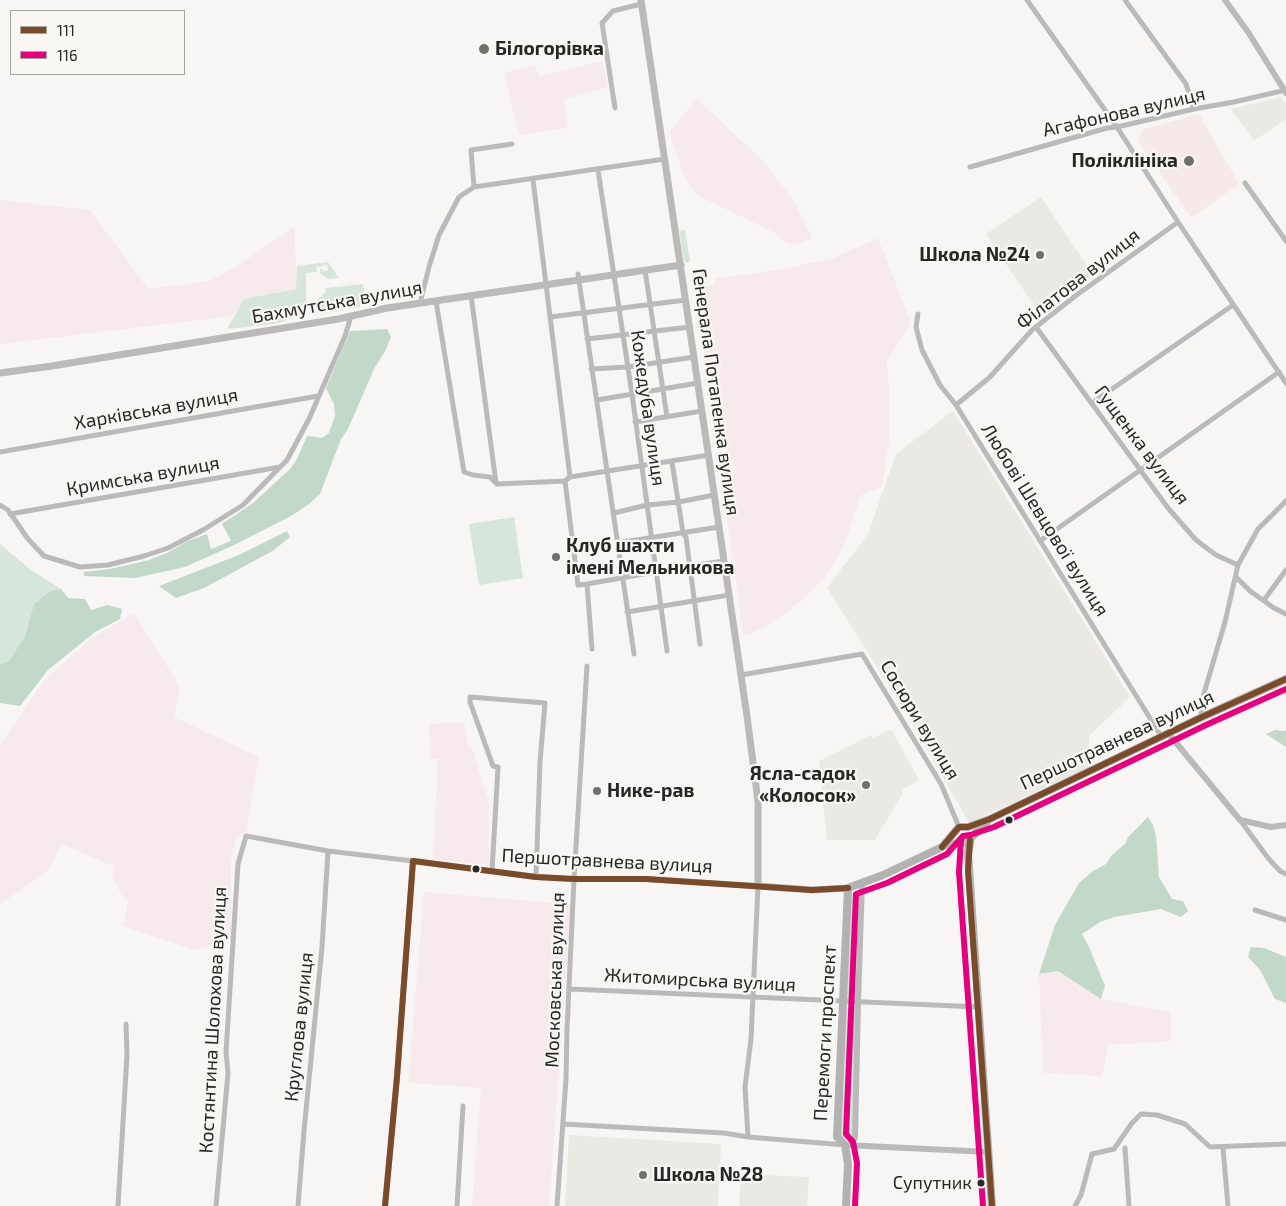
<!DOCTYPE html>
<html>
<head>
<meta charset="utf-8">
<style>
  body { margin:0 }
  #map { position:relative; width:1286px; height:1206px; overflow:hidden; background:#f7f6f5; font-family:"Exo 2",sans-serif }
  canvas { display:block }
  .legend { position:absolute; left:10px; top:10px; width:175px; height:65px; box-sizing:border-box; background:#f8f7f4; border:1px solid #a4a4a1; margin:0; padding:6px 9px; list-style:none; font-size:15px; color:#272725 }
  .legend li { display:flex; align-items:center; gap:10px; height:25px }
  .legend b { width:25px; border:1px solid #a4a4a1 }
</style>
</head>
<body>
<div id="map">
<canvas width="1286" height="1206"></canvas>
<ul class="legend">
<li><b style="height:6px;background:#7a4b2a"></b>111</li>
<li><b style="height:6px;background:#e5007d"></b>116</li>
</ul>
</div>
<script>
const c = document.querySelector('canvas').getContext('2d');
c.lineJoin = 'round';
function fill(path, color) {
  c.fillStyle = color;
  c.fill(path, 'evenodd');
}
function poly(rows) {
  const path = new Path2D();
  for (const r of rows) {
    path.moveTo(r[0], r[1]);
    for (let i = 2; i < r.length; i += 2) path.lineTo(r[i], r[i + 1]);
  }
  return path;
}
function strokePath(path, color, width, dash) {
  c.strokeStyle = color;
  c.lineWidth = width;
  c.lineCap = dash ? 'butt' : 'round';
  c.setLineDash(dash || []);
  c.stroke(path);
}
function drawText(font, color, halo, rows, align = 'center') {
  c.font = font + ' "Exo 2",sans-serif';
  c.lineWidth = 4.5;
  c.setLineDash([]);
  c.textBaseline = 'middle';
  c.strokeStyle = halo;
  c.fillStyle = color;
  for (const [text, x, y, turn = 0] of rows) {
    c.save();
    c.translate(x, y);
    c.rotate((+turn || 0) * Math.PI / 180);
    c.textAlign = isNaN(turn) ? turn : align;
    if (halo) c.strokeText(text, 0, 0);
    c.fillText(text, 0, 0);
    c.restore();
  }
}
const built = poly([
  [1281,97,1286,105,1286,119,1254,141,1231,109],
  [1041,197,1094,276,1039,313,986,234],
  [953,411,1130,697,1089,736,1089,767,969,823,907,714,827,588,868,534,896,454],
  [891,729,919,780,902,790,903,793,875,840,827,840,819,761,871,735,873,738],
  [569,1135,721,1144,718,1206,565,1206],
  [741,1174,809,1177,807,1206,739,1206]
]);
const industrial = poly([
  [603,61,608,87,564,99,568,128,519,135,504,73,535,65,539,76],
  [697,99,764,162,794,201,812,238,794,245,784,241,773,232,695,194,684,175,670,137,671,130],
  [0,200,90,210,148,289,209,281,236,267,294,227,295,231,296,289,244,299,233,316,0,344],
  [878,238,911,323,887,361,889,389,889,442,882,487,861,495,846,540,836,561,823,579,807,596,787,612,766,626,748,635,743,633,721,475,737,472,727,449,716,439,699,314,700,308,697,287,715,285,714,278,772,271,831,259],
  [134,613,180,687,174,717,259,757,246,832,237,838,231,858,231,940,195,950,123,926,128,901,121,894,112,877,115,867,62,844,47,872,0,904,0,745,46,678,95,636],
  [461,722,465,725,468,744,471,746,489,802,489,865,433,859,438,759,431,759,429,724],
  [424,892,571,904,549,1206,472,1206,481,1088,408,1083],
  [1058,971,1101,999,1171,1012,1171,1041,1108,1045,1102,1076,1043,1073,1039,974]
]);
const medical = poly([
  [1199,114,1239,184,1191,218,1137,139,1144,129]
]);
const green = poly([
  [681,230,685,230,690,261,688,263,684,261,680,234],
  [328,262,339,278,328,279,320,273,320,269,322,269,323,271,328,270,327,265,316,267,317,272,306,273,306,311,302,316,289,319,279,323,230,329,228,327,244,299,296,289,297,266],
  [363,284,365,299,360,300,360,307,321,314,318,313,315,307,315,302,325,293,326,288],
  [514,517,523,578,479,585,469,524],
  [0,544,31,570,61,589,50,591,34,604,25,636,9,661,0,665],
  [854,892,857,895,855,993,854,997,851,999,847,998,851,893],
  [850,1006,852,1006,856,1012,853,1130,851,1136,844,1138,841,1137,839,1131,845,1012]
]);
const forest = poly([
  [387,329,391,337,385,351,374,369,348,429,341,439,320,494,309,504,291,516,234,545,185,567,135,578,84,576,84,572,110,569,149,560,167,553,188,541,207,534,211,549,231,541,222,524,253,503,290,469,297,459,307,436,322,438,329,433,335,416,334,404,326,388,350,331],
  [287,531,290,537,274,550,204,588,176,598,159,586,239,555],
  [61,589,68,598,85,599,91,610,107,605,122,609,120,619,95,632,48,670,20,706,0,703,0,665,9,661,25,636,34,604,50,591],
  [1275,730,1286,731,1286,747,1266,734],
  [1148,817,1153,825,1156,836,1159,877,1172,899,1183,901,1188,911,1181,917,1161,909,1114,917,1100,922,1082,934,1089,947,1105,986,1101,999,1058,971,1039,974,1055,925,1079,883,1093,871,1106,864,1112,855,1126,843,1128,837],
  [1251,947,1264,948,1286,957,1286,1003,1275,999,1260,970,1248,957]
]);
const minor = poly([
  [1027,0,1117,127,1178,222,1286,383],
  [1125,0,1186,84,1194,109],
  [615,108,602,23,613,11,641,4],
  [970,167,1107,128,1117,127,1194,109,1234,102,1286,90],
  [598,170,632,394,667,651],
  [533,180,570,477,565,481,578,585,587,584,592,649],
  [1245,183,1286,241],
  [474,187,471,150,512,144],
  [645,270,667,417],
  [578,274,634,654],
  [471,295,496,483],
  [436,301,464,472,473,475,490,477,497,484],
  [420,303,429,267,439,235,459,197,474,187,665,159],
  [918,314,916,327,922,350,940,385,956,405,1161,736],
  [550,317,686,300],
  [1036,327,1168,508,1196,540,1216,555,1238,565],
  [587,339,690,327],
  [591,369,628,367,694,357],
  [597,400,698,383],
  [1092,403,1233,305],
  [956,405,990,377,1032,330,1078,294,1178,222],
  [635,422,702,411],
  [0,452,318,396],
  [672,462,683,533,686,537,700,644],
  [570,477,709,455],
  [497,484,565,481],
  [0,505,8,510,28,539,44,556,80,567,108,565,144,556,168,548,203,530,243,505,287,460,309,419,345,336,351,316],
  [614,513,647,505,679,502,714,495],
  [10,514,280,467],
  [1040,541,1279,372],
  [617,543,719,527],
  [1236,577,1250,591,1274,608,1286,614],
  [587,584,689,566,724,561],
  [1264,600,1286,570],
  [627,612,729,595],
  [741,675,862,654,941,784,959,827],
  [1202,717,1200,707,1225,622,1238,565,1258,529,1286,501],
  [1240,820,1268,858,1280,871,1286,874],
  [492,871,498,767,493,766,470,702,470,697,545,703,540,762,536,877],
  [1255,910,1286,920],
  [570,989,979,1007],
  [563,1124,724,1133,748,1137,845,1145],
  [748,1137,745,1087,751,1039,758,886],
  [1125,1148,1129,1206],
  [1223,1148,1228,1206],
  [118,1206,127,1055,126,1024],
  [216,1206,228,1073,226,1052,238,864,246,836,328,851,413,861],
  [298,1206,304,1131,322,947,328,851],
  [457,1206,463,1106],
  [557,1206,566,1079,567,1029,574,879,587,666],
  [1075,1206,1081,1195,1092,1154,1114,1149,1132,1123,1141,1114,1157,1115,1185,1124,1210,1147,1286,1144]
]);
const tertiary = poly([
  [1225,0,1248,32,1286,93],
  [1168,733,1240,820,1271,827,1286,825],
  [855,1138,858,1002,862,884],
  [845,1145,989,1152],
  [385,1206,397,1077,413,861,536,877,574,879,646,879,758,886]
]);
const secondary = poly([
  [641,0,747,716,758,801,758,886,812,890,848,888],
  [0,373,52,366,338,319,387,308,681,265],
  [942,847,959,842,967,843,970,840]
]);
const primary = poly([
  [987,822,971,838,968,853,992,1206],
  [846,1206,848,1164,845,1145,837,1137,848,888,883,875,942,847,959,827,968,827,990,819,1202,717,1286,679]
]);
const bus1 = poly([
  [970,840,968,871,992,1206],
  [942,847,959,827,968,827,990,819,1202,717,1286,679],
  [385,1206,397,1077,413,861,536,877,574,879,646,879,812,890,848,888]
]);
const bus2 = poly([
  [961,839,959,872,983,1206],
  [855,1206,857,1163,853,1142,846,1134,856,894,887,883,947,854,963,836,970,835,994,827,1206,725,1286,689]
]);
const markers = [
  [484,49,6,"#706f6e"],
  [1189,161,6,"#706f6e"],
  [1040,255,5,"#706f6e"],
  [556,557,5,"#706f6e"],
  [866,785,5,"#706f6e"],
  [597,791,5,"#706f6e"],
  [1009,820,4.5,"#272725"],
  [476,869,4.5,"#272725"],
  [643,1175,5,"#706f6e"],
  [981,1183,4.5,"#272725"]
];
const busNames = [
  ["Супутник",972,1183]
];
const poiNames = [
  ["Білогорівка",495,49],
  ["Поліклініка",1178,161,"right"],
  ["Школа №24",1030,255,"right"],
  ["Клуб шахти",566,546],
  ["імені Мельникова",566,568],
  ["Ясла-садок",856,774,"right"],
  ["«Колосок»",856,796,"right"],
  ["Нике-рав",607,791],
  ["Школа №28",653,1175]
];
const streetNames = [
  ["Агафонова вулиця",1124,112,-13],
  ["Філатова вулиця",1078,279,-38],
  ["Бахмутська вулиця",337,302,-10],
  ["Генерала Потапенка вулиця",716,392,82],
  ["Кожедуба вулиця",648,408,82],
  ["Харківська вулиця",156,409,-10],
  ["Гущенка вулиця",1142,445,53],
  ["Кримська вулиця",143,476,-10],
  ["Любові Шевцової вулиця",1045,520,58],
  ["Сосюри вулиця",920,720,59],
  ["Першотравнева вулиця",1117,740,-25],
  ["Першотравнева вулиця",607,861,3],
  ["Московська вулиця",555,980,-88],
  ["Житомирська вулиця",700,980,3],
  ["Костянтина Шолохова вулиця",213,1020,-87],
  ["Круглова вулиця",299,1027,-84],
  ["Перемоги проспект",825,1033,-87]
];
fill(built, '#ebe9e3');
fill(industrial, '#f6eaec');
fill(medical, '#f6eae8');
fill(green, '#d6e6da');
fill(forest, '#c2d8c8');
strokePath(minor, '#bbbaba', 5);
strokePath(tertiary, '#bbbaba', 6);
strokePath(secondary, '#bbbab9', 7);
strokePath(primary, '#b3b2b2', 8);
strokePath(bus1, '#7a4b2a', 6);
strokePath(bus2, '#e5007d', 6);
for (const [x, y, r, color] of markers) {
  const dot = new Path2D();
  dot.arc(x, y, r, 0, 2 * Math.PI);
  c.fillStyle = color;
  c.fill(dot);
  strokePath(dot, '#f8f7f4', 2);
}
drawText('18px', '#272725', '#f8f7f4', busNames, 'right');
drawText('bold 19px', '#272725', '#f8f7f4', poiNames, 'left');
drawText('19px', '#272725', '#f8f7f4', streetNames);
</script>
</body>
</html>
